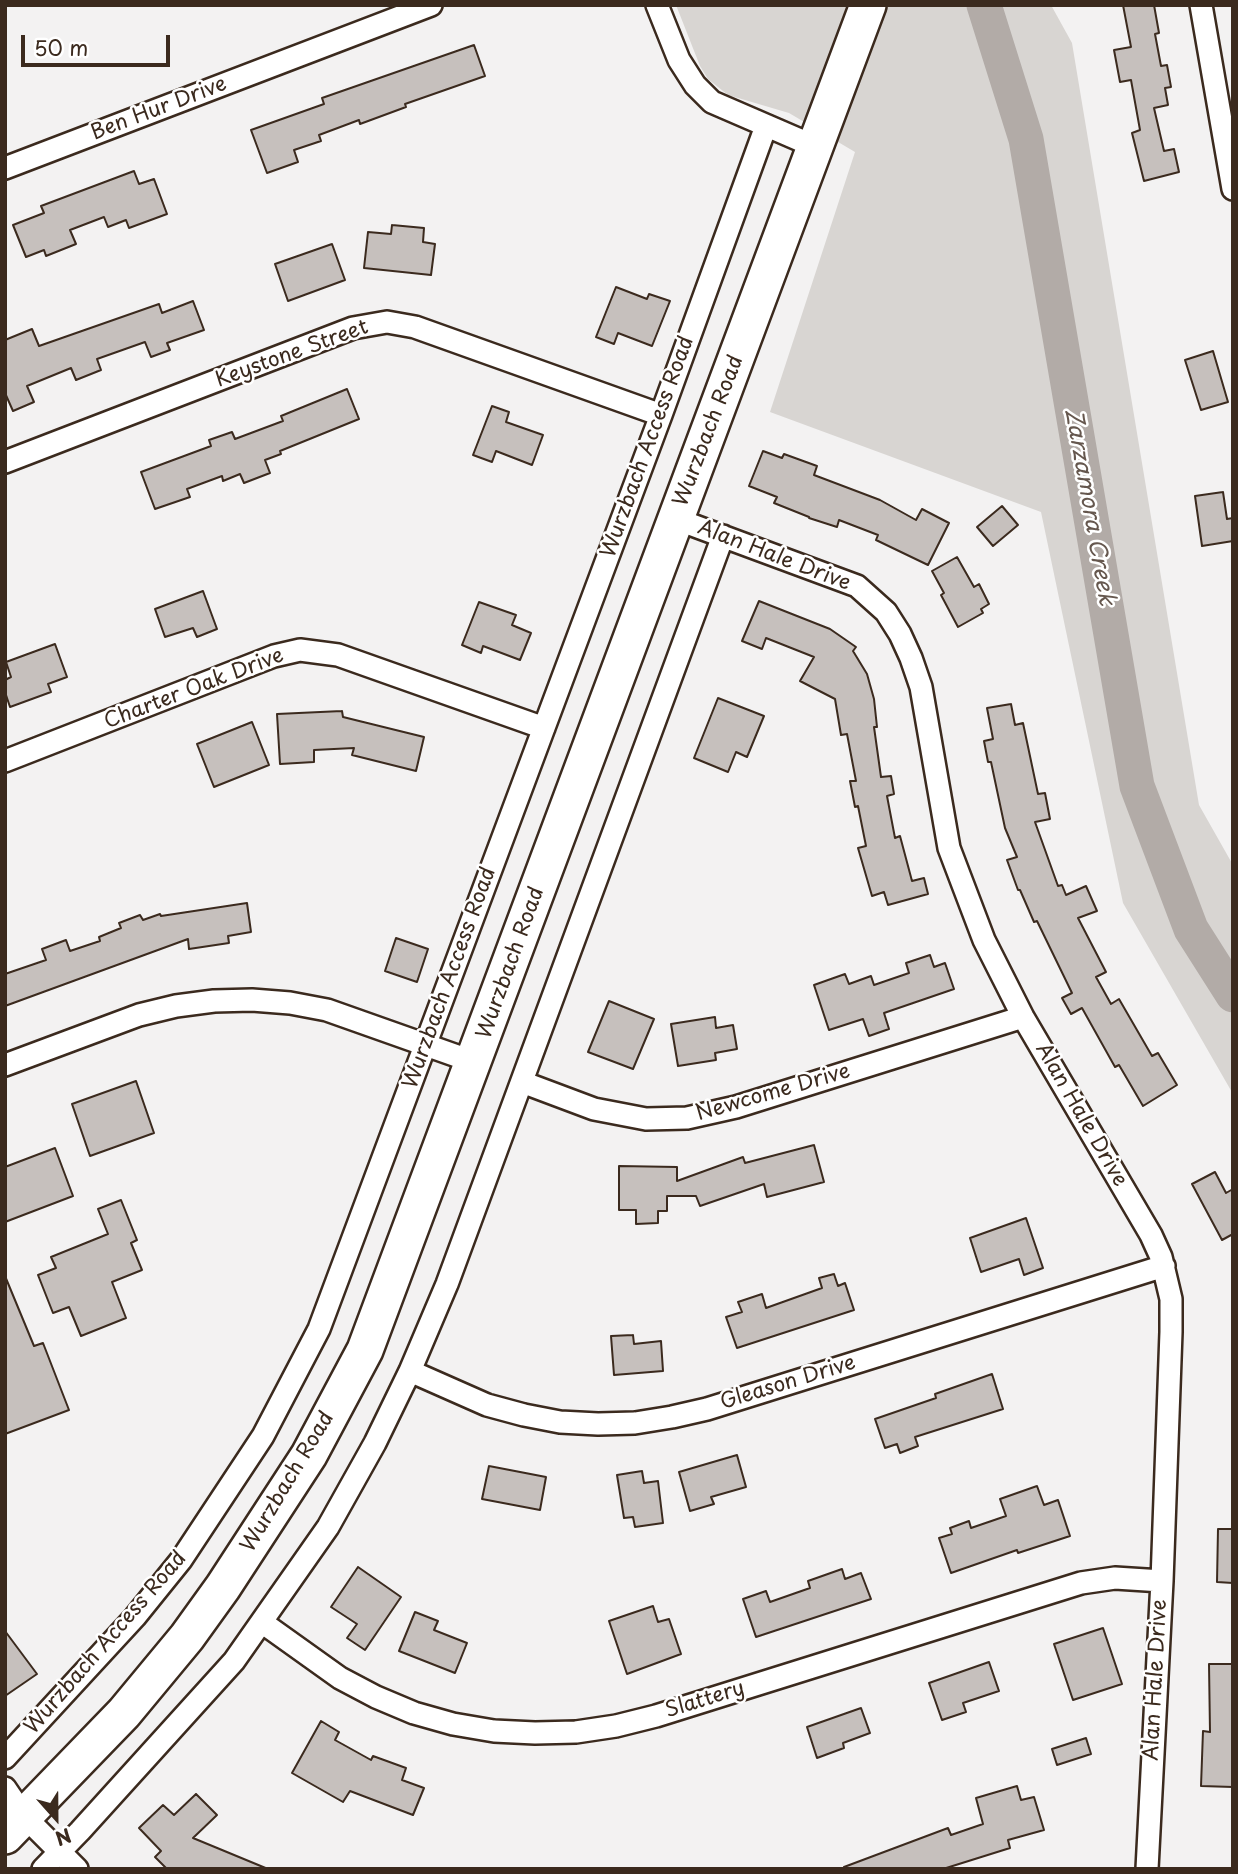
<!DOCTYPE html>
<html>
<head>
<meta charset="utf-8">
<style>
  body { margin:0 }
  #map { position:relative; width:1238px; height:1874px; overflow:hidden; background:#f3f2f2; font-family:"Playpen Sans",sans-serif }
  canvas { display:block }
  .frame { position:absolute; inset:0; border:7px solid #3b2a1e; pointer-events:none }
  .north { position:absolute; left:21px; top:1783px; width:70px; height:70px; -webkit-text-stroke:5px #fff; paint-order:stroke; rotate:159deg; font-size:19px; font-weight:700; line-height:28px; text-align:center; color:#3b2a1e }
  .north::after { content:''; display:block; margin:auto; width:24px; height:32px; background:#3b2a1e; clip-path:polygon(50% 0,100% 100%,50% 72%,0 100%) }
  .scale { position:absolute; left:21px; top:35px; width:149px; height:32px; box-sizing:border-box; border:4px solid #3b2a1e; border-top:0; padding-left:9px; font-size:21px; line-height:24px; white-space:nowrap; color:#3b2a1e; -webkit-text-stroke:5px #fff; paint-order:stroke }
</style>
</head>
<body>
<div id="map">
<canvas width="1238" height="1874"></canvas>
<div class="frame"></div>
<div class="north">N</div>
<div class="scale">50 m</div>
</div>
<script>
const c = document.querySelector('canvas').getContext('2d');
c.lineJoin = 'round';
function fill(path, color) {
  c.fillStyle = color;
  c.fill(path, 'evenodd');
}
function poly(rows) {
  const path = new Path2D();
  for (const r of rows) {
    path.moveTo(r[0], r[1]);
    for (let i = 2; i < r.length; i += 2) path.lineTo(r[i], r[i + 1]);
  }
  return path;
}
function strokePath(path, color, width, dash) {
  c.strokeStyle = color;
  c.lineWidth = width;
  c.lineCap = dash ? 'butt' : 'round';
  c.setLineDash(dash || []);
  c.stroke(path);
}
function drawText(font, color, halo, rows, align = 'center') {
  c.font = font + ' "Playpen Sans",sans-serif';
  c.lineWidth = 5;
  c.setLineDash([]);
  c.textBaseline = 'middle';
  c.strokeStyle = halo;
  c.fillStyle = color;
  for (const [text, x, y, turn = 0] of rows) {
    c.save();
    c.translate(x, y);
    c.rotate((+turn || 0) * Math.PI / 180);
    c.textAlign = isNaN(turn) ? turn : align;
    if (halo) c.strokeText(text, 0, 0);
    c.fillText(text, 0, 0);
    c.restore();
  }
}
const green = poly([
  [676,5,1051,5,1072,43,1199,805,1233,865,1233,1094,1123,903,1041,512,770,412,855,152,789,113,728,95,708,79,700,66]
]);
const river = poly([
  [984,5,1026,139,1137,786,1191,929,1233,995]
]);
const building = poly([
  [1123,5,1154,5,1159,33,1155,34,1161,66,1167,65,1171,87,1165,88,1168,105,1154,108,1164,151,1174,149,1179,172,1144,181,1132,133,1140,130,1131,80,1120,82,1114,50,1131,47,1123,5],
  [474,45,485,76,405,104,406,107,360,124,359,120,319,135,321,141,294,150,298,162,267,173,251,130,324,104,322,98,474,45],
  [134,171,139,184,154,179,167,214,129,228,126,220,108,227,104,217,70,230,76,244,46,256,44,250,26,257,13,225,44,213,41,206,134,171],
  [392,225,424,228,423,242,435,244,431,275,364,268,368,232,391,234,392,225],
  [332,244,345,280,288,301,275,264,332,244],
  [616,287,647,299,649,294,670,301,652,346,618,333,614,344,596,337,616,287],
  [193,301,204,330,167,343,170,350,151,357,145,342,97,359,101,370,76,380,71,368,27,386,34,402,13,411,5,393,5,340,32,329,39,346,159,304,162,313,193,301],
  [1213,351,1228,402,1201,410,1185,360,1213,351],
  [347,389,359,419,280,451,281,454,265,460,270,473,244,483,240,474,223,481,222,476,187,489,190,497,155,509,141,472,211,446,209,440,232,432,235,439,283,421,281,416,347,389],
  [492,406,509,412,506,422,543,435,532,465,496,451,492,462,473,455,492,406],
  [763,451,782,458,784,454,817,466,814,475,880,500,916,520,922,509,949,523,928,565,876,540,878,535,839,520,837,527,809,518,809,517,774,503,777,497,749,486,763,451],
  [1223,492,1227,519,1233,518,1233,541,1202,546,1195,496,1223,492],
  [1002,506,1018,525,993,546,977,527,1002,506],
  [957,557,974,587,979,584,989,604,981,609,983,613,958,627,941,595,944,593,932,571,957,557],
  [203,591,217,629,197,637,193,628,165,637,155,609,203,591],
  [759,601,830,629,856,647,853,651,867,674,874,699,877,727,874,727,881,777,891,776,894,794,887,796,895,838,900,836,912,881,924,878,928,894,888,905,884,892,872,896,858,848,866,846,858,806,855,807,850,781,856,781,847,734,841,735,835,699,800,681,814,657,766,638,762,649,742,641,759,601],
  [479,602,516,615,512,625,531,633,520,660,483,646,481,653,462,645,479,602],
  [55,644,67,677,48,684,51,692,10,707,5,692,5,680,11,677,6,662,55,644],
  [718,698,764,716,747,757,736,752,728,772,694,758,718,698],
  [1011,704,1015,725,1023,723,1038,794,1045,793,1050,819,1035,822,1058,886,1062,885,1066,895,1086,886,1097,911,1078,918,1106,972,1096,977,1111,1004,1119,999,1152,1056,1158,1053,1177,1085,1143,1106,1119,1065,1115,1067,1082,1008,1071,1014,1062,998,1072,993,1037,921,1034,922,1020,890,1018,890,1007,860,1017,857,1005,828,991,762,988,762,984,741,993,739,987,708,1011,704],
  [342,711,343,717,424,737,416,771,352,755,354,748,314,750,314,762,280,764,277,714,342,711],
  [252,722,269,765,214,787,197,744,252,722],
  [247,903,251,932,228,936,229,943,189,949,188,939,5,1006,5,974,46,960,42,949,66,940,70,951,100,941,99,937,121,928,119,923,140,915,143,920,160,914,161,916,247,903],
  [396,938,428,949,417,982,385,971,396,938],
  [930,955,934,967,945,963,954,989,884,1013,889,1029,869,1036,863,1019,829,1030,814,985,845,974,849,984,871,976,874,985,909,973,906,963,930,955],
  [609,1001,654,1019,633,1069,588,1052,609,1001],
  [715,1017,716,1028,733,1025,737,1049,715,1053,716,1060,678,1066,671,1024,715,1017],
  [136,1081,154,1133,90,1156,72,1104,136,1081],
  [814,1145,824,1182,767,1197,764,1184,700,1206,696,1196,667,1196,667,1211,658,1211,658,1223,636,1224,636,1210,619,1210,619,1166,677,1167,677,1181,743,1157,745,1163,814,1145],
  [55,1148,73,1196,5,1222,5,1167,55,1148],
  [1215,1172,1226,1193,1233,1189,1233,1234,1222,1240,1192,1184,1215,1172],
  [121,1200,137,1240,131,1243,142,1270,112,1282,126,1318,81,1336,69,1307,53,1313,38,1275,56,1268,51,1257,108,1234,98,1209,121,1200],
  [1026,1218,1043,1268,1024,1275,1019,1259,981,1272,970,1238,1026,1218],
  [834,1274,838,1286,845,1283,854,1310,737,1348,726,1317,742,1312,738,1302,762,1294,766,1308,822,1288,819,1278,834,1274],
  [5,1276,34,1346,43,1343,69,1410,5,1434,5,1276],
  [633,1335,634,1344,661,1341,663,1371,614,1375,611,1336,633,1335],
  [992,1374,1003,1409,915,1437,918,1446,900,1453,897,1444,885,1448,875,1419,936,1398,935,1394,992,1374],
  [737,1455,746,1487,711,1497,714,1504,690,1511,679,1472,737,1455],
  [489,1466,546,1477,540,1510,482,1499,489,1466],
  [642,1471,644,1483,658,1481,663,1523,635,1527,633,1517,624,1518,617,1475,642,1471],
  [1037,1486,1044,1505,1058,1500,1070,1536,1018,1553,1017,1550,951,1573,939,1538,952,1534,950,1528,969,1521,971,1528,1006,1516,1000,1499,1037,1486],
  [1218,1529,1233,1529,1233,1583,1217,1582,1218,1529],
  [358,1567,401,1597,365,1650,347,1638,357,1624,331,1607,358,1567],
  [842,1569,845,1579,861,1573,871,1599,756,1637,743,1599,766,1591,770,1602,810,1588,808,1581,842,1569],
  [653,1606,658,1622,669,1619,681,1654,627,1674,609,1621,653,1606],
  [415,1612,438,1621,434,1630,467,1643,455,1673,399,1651,415,1612],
  [1103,1628,1122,1684,1073,1700,1054,1644,1103,1628],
  [5,1631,37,1674,5,1696,5,1631],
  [989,1662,999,1691,963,1703,966,1712,942,1720,929,1683,989,1662],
  [1209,1664,1233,1664,1233,1787,1201,1786,1203,1731,1210,1732,1209,1664],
  [861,1708,870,1733,843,1743,844,1748,817,1758,807,1727,861,1708],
  [321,1721,339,1732,335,1740,371,1760,373,1756,406,1768,402,1780,424,1788,413,1815,350,1791,343,1802,292,1773,321,1721],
  [1086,1738,1091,1754,1057,1765,1052,1749,1086,1738],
  [1017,1786,1021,1800,1034,1797,1044,1830,1008,1840,1010,1848,943,1869,844,1869,844,1867,948,1828,951,1835,983,1824,976,1798,1017,1786],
  [196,1794,217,1815,193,1838,268,1869,167,1869,155,1857,161,1851,139,1828,163,1805,174,1815,196,1794]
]);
const minor = poly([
  [657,5,679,60,695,85,712,102,816,147],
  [1201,5,1233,189],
  [5,168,431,5],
  [5,462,353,328,387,322,415,327,661,415],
  [676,519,857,586,886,612,900,634,911,658,921,687,949,848,984,940,1023,1017,1151,1235,1161,1257,1171,1299,1171,1332,1162,1581,1147,1869],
  [5,761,274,656,300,650,338,655,544,728],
  [5,1065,139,1015,176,1006,214,1001,252,1000,290,1003,327,1010,474,1062],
  [522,1082,594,1109,646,1119,687,1118,736,1107,1023,1017],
  [410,1371,487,1405,524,1415,560,1422,598,1424,635,1423,672,1417,707,1409,1164,1266],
  [263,1623,340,1678,376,1697,414,1713,453,1724,494,1731,535,1733,576,1732,616,1726,656,1716,1081,1583,1115,1578,1162,1581],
  [5,1758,135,1617,181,1560,263,1436,319,1329,661,415,766,126],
  [5,1788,24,1816,77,1869],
  [43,1869,80,1831,234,1661,328,1527,375,1443,410,1371,447,1284,723,536]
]);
const primary = poly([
  [5,1836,124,1713,187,1637,223,1587,309,1455,365,1350,868,5]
]);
const streetNames = [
  ["Ben Hur Drive",159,109,-21],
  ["Keystone Street",292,354,-20],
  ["Wurzbach Road",709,431,-69],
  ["Wurzbach Access Road",648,447,-70],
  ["Alan Hale Drive",774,556,21],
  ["Charter Oak Drive",194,689,-21],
  ["Wurzbach Road",511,963,-70],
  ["Wurzbach Access Road",450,978,-70],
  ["Newcome Drive",773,1093,-16],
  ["Alan Hale Drive",1081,1115,60],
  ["Gleason Drive",788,1383,-17],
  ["Wurzbach Road",288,1482,-59],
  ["Wurzbach Access Road",106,1643,-49],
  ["Alan Hale Drive",1156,1680,-87],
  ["Slattery",705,1700,-17]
];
const waterNames = [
  ["Zarzamora Creek",1089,507,80]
];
fill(green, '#d8d5d2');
strokePath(river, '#b2aba7', 35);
fill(building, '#c6c0bd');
strokePath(building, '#3b2a1e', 2);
strokePath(minor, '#3b2a1e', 26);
strokePath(primary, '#3b2a1e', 40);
strokePath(minor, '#fff', 21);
strokePath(primary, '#fff', 35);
drawText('21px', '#3b2a1e', '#fff', streetNames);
drawText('italic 23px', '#65574e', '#fff', waterNames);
</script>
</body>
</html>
